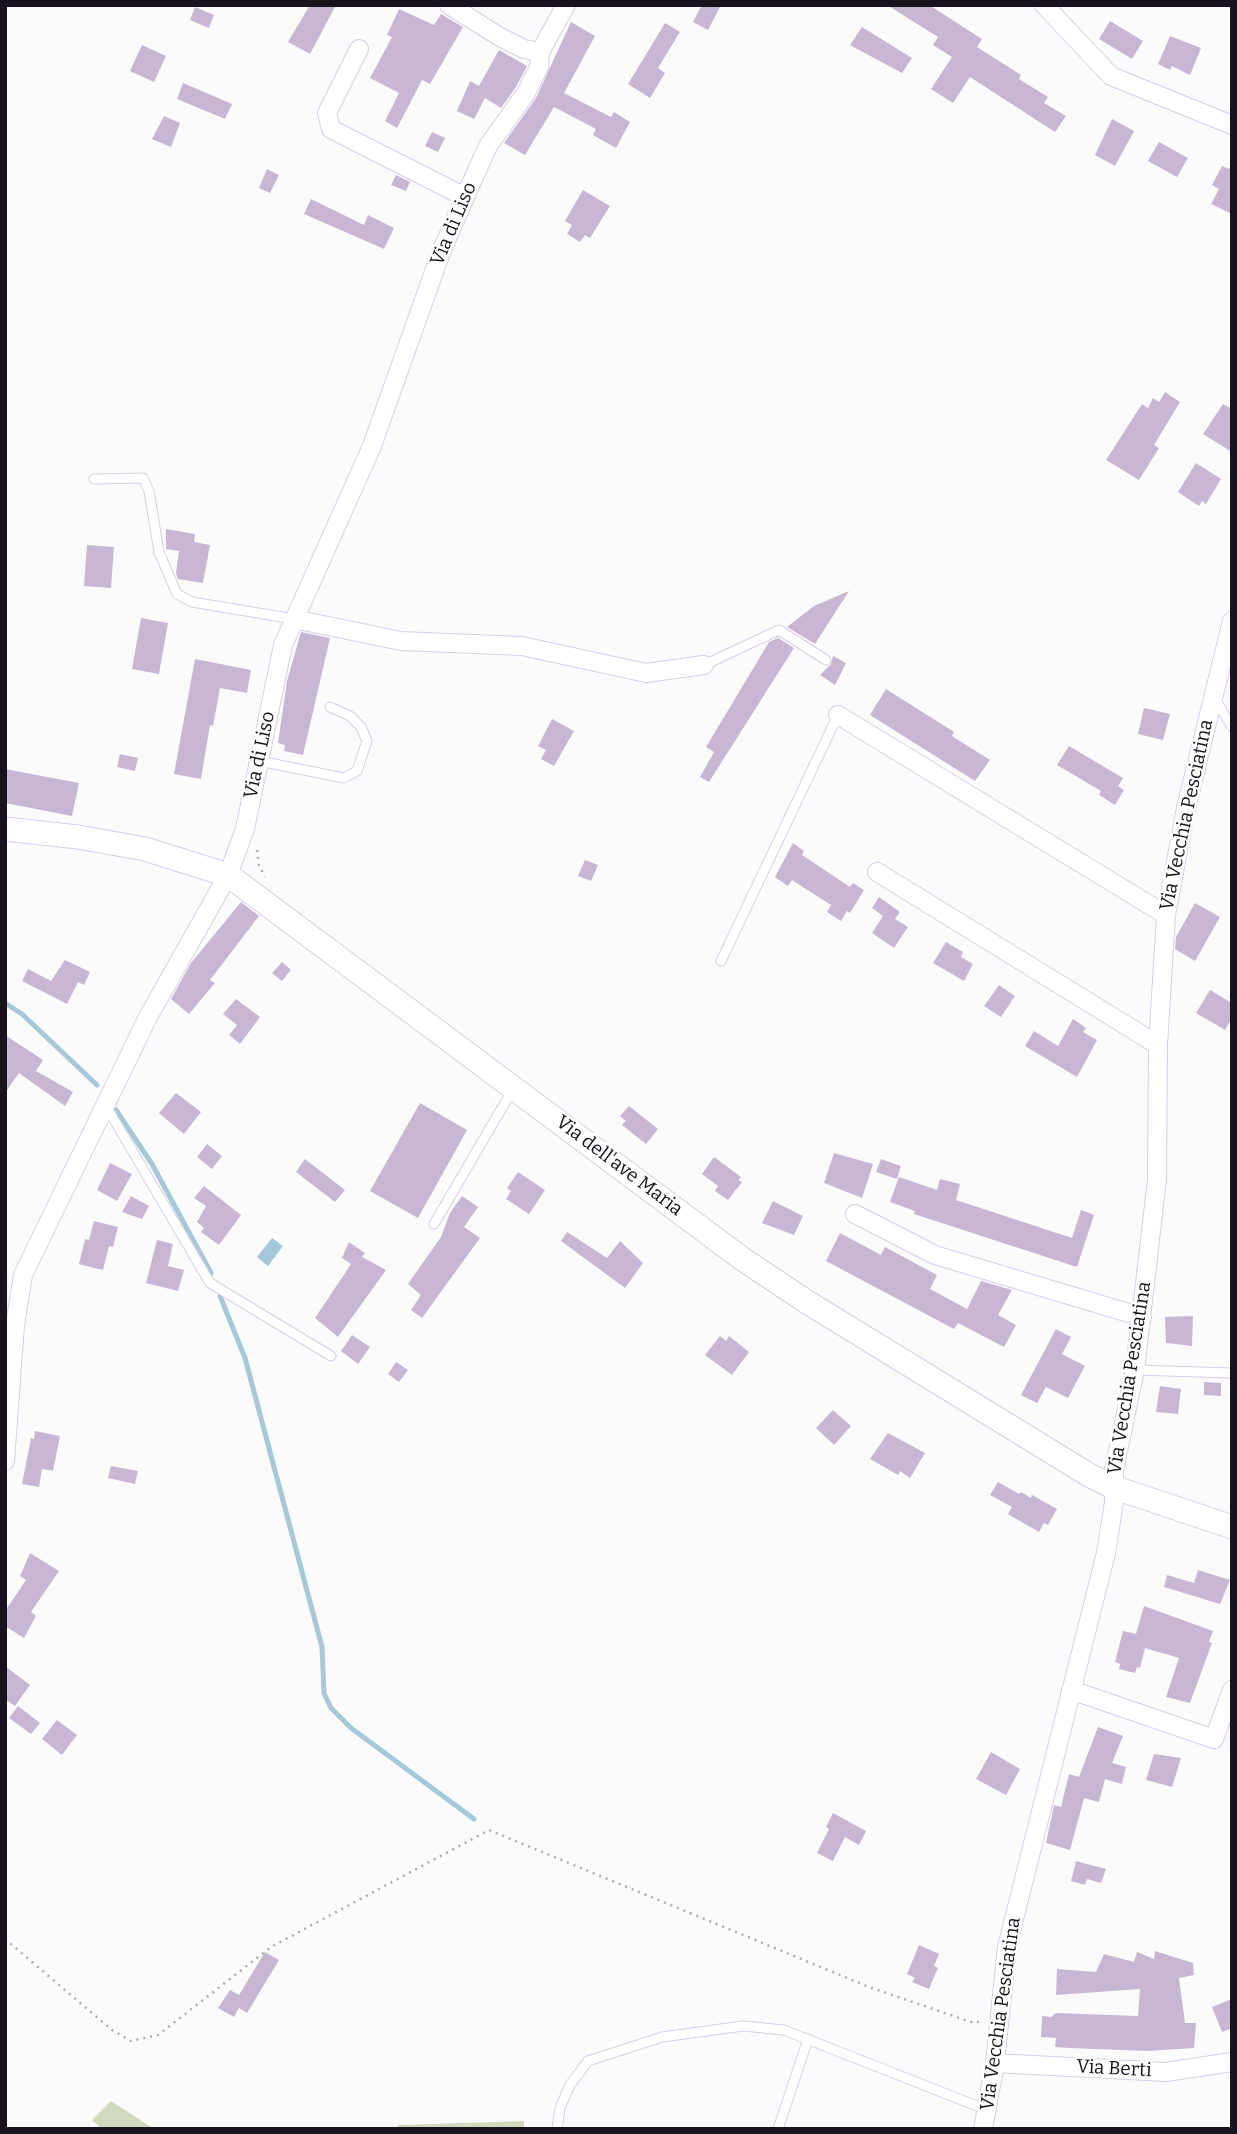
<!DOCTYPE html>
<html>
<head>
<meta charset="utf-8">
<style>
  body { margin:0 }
  #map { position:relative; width:1237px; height:2134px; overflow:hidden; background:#fbfbfb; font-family:Bitter,serif }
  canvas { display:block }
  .frame { position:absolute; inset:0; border:7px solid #17121c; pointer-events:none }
</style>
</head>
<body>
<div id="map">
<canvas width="1237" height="2134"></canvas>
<div class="frame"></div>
</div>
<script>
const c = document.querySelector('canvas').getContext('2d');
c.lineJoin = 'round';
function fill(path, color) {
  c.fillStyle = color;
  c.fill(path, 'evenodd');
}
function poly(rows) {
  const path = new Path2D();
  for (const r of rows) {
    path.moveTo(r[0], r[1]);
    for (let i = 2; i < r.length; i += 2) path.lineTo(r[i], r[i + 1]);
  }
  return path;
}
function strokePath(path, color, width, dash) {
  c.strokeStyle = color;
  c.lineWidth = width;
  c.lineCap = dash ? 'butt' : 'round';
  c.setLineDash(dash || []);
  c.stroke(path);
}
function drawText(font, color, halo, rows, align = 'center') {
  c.font = font + ' Bitter,serif';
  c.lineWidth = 5;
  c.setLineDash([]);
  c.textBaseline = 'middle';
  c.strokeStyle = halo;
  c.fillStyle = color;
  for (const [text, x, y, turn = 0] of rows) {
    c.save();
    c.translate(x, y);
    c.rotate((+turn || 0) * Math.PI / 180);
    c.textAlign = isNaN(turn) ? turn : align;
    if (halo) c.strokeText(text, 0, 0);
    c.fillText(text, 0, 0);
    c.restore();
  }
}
const green = poly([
  [111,2101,154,2129,102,2129,92,2120],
  [524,2121,524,2129,397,2129,398,2125]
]);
const water = poly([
  [272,1238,283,1246,268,1266,257,1257]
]);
const stream = poly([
  [5,1003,22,1014,97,1085],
  [116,1110,152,1164,211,1273],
  [220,1296,245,1358,322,1647,324,1693,331,1708,351,1728,474,1819]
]);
const building = poly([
  [310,5,336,5,310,54,288,42],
  [702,5,721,5,708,30,693,22],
  [887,5,929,5,982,39,977,47,1021,75,1019,79,1048,97,1044,103,1066,116,1055,132,970,77,953,103,931,89,952,57,933,45,938,37],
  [195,7,214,15,209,28,190,20],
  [399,9,434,25,441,14,463,27,430,84,422,80,397,128,385,121,399,93,370,78,392,37,387,35],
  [1110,21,1143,41,1132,59,1099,39],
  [571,22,595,36,564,93,611,117,614,112,630,122,616,148,593,135,596,129,554,107,525,155,504,143,536,98],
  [665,23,680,32,658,68,665,73,650,98,628,84],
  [862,27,912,58,902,73,850,45],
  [1170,36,1201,48,1190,75,1172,66,1170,70,1158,64],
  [142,45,166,56,154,82,130,71],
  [499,50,527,66,516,87,501,108,485,98,474,119,457,111,470,81,479,86],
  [183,83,232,104,225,119,177,99],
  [164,116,180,123,171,147,152,139],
  [1112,119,1134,131,1115,166,1095,155],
  [432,132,445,138,438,152,425,146],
  [1159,142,1188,158,1177,177,1148,161],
  [1232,164,1232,214,1211,204,1219,189,1212,185,1222,166,1229,169],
  [267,169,279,175,270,193,259,188],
  [396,175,410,182,406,191,391,185],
  [583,190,610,206,590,238,585,235,580,242,567,234,572,225,565,221],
  [311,199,364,225,368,215,394,228,384,249,304,214],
  [1165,392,1180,402,1154,445,1159,448,1139,480,1106,460,1142,404,1148,408,1153,398,1159,402],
  [1223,404,1232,409,1232,452,1203,434],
  [1196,463,1221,479,1206,504,1202,501,1199,506,1178,492],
  [166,529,195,534,194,542,210,545,203,583,178,579,176,573,179,551,166,549],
  [87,545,114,547,111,588,84,586],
  [849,591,815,644,787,627,814,606],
  [141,618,168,623,159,674,132,669],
  [301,632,330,638,303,755,284,751,285,745,278,743,287,681],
  [778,638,794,648,709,782,700,777,714,752,706,747,769,642],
  [833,656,846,663,835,685,820,675,831,664],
  [195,659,251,670,247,693,220,688,213,726,210,725,201,779,174,774],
  [886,689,954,732,952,736,990,760,975,781,870,715],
  [1144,708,1170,714,1163,740,1138,734],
  [552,719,574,731,554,766,541,759,546,750,538,746],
  [1069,746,1123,778,1118,786,1124,790,1115,805,1099,795,1101,791,1057,765],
  [120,754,138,758,135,771,117,767],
  [5,769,79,783,72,816,5,803],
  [793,843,804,851,802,855,850,887,853,883,864,890,850,913,847,911,841,921,827,912,831,905,792,880,788,886,775,877],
  [585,860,598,865,591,881,578,876],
  [879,897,900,912,895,919,908,927,894,948,872,933,883,916,872,908],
  [241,902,259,916,210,980,215,983,189,1014,171,999,191,963],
  [1195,903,1220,917,1195,961,1175,949,1176,937],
  [946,942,963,952,961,957,973,964,964,981,933,963],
  [65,960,90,972,84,985,78,982,67,1004,22,981,28,969,51,981],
  [282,962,291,970,282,981,272,973],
  [999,985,1015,996,1001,1017,984,1006],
  [1210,990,1232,1003,1232,1018,1225,1030,1196,1013],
  [236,999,260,1017,240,1044,229,1035,237,1025,223,1014],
  [1073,1019,1086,1028,1083,1032,1097,1040,1077,1077,1025,1046,1034,1031,1058,1046],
  [5,1035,43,1060,36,1071,73,1092,65,1106,19,1073,5,1093],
  [176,1093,201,1112,184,1134,159,1113],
  [420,1103,467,1130,418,1218,370,1191],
  [629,1106,658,1129,646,1144,622,1125,626,1121,620,1116],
  [207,1144,222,1156,212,1169,197,1157],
  [834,1153,873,1164,862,1198,824,1183],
  [714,1157,741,1177,738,1180,742,1182,728,1200,715,1191,718,1186,702,1174],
  [305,1159,345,1190,335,1202,296,1172],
  [881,1159,901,1166,897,1179,876,1172],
  [110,1163,132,1174,117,1201,97,1190],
  [518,1172,545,1190,529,1214,506,1199,511,1191,507,1188],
  [899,1177,937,1190,940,1179,960,1184,956,1200,1072,1238,1081,1210,1094,1215,1077,1267,914,1214,915,1211,890,1202],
  [204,1186,241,1215,219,1245,201,1232,204,1228,197,1222,206,1206,194,1198],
  [131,1196,149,1206,142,1219,122,1212],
  [462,1196,478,1207,464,1227,480,1238,422,1318,411,1310,421,1295,408,1284,441,1237,450,1213],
  [773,1201,803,1216,794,1235,762,1223],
  [94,1221,118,1227,113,1247,109,1246,103,1270,79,1264,85,1239,89,1240],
  [567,1232,607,1258,620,1241,643,1263,625,1288,561,1241],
  [840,1233,881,1255,885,1247,937,1275,930,1289,967,1309,981,1281,1012,1290,998,1315,1016,1325,1004,1347,958,1323,954,1329,826,1261],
  [157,1240,173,1244,168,1266,184,1270,178,1291,146,1283],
  [349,1242,365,1253,362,1257,386,1270,338,1337,315,1318,351,1264,342,1258],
  [1193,1316,1192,1346,1166,1343,1165,1317],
  [1056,1329,1071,1337,1062,1354,1085,1366,1068,1398,1046,1387,1037,1403,1021,1395],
  [352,1335,370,1347,358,1364,341,1351],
  [720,1336,726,1341,729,1336,749,1352,732,1375,705,1355],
  [396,1362,408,1370,399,1382,388,1374],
  [1204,1382,1221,1383,1221,1396,1204,1395],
  [1160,1386,1181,1389,1178,1414,1156,1412],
  [833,1410,851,1426,834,1445,816,1428],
  [35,1431,60,1436,53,1471,42,1469,39,1487,22,1484,31,1438,34,1439],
  [888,1433,925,1453,910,1478,900,1471,898,1475,870,1459],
  [111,1466,138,1471,135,1484,108,1478],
  [998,1482,1019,1494,1021,1492,1031,1498,1032,1495,1057,1509,1048,1525,1044,1523,1039,1532,1008,1514,1012,1507,990,1495],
  [30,1553,59,1571,31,1612,36,1616,24,1638,5,1626,5,1611,26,1580,20,1576],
  [1198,1570,1230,1580,1220,1604,1164,1587,1167,1575,1194,1583],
  [1144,1606,1213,1631,1209,1642,1212,1643,1190,1703,1166,1697,1179,1658,1145,1648,1140,1668,1137,1667,1135,1673,1119,1669,1120,1664,1115,1662,1123,1631,1136,1634],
  [5,1666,30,1685,15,1706,5,1699],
  [18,1706,40,1723,31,1734,9,1718],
  [57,1720,77,1735,62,1755,42,1739],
  [1098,1727,1123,1736,1112,1763,1126,1767,1122,1784,1105,1779,1099,1802,1084,1798,1070,1850,1046,1843,1054,1805,1061,1807,1069,1774,1079,1777],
  [991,1752,1020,1769,1006,1795,976,1779],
  [1154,1754,1181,1758,1172,1787,1146,1780],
  [833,1813,866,1831,859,1845,845,1837,833,1861,817,1853,829,1829,826,1827],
  [1076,1861,1106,1869,1101,1883,1087,1879,1085,1885,1071,1881],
  [919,1945,939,1954,934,1966,938,1968,929,1989,912,1982,915,1978,907,1974],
  [1155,1951,1193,1963,1194,1975,1179,1978,1185,2023,1196,2023,1194,2048,1147,2051,1069,2048,1055,2047,1056,2038,1041,2037,1042,2016,1051,2017,1056,2013,1138,2016,1140,1989,1056,1995,1057,1969,1096,1972,1104,1954,1134,1962,1137,1952,1154,1959],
  [265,1952,279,1960,247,2013,239,2008,234,2017,218,2008,230,1990,239,1995],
  [1232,1999,1232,2028,1222,2032,1212,2007]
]);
const path = poly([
  [257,850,259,865,265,877],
  [5,1939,112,2030,131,2041,158,2035,271,1947,489,1830,869,1987,974,2023,981,2021]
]);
const service = poly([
  [94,479,143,478,149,491,159,552,177,594,192,602,294,619],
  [704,665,779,630,826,660],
  [1214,697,1232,727],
  [259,761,344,778,357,771,367,741,361,727,350,716,330,707],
  [721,961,838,715],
  [106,1106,210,1283,331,1356],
  [434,1224,513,1089],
  [1135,1370,1232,1373],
  [557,2129,560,2108,570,2085,588,2061,662,2037,743,2026,784,2030,987,2110],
  [778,2129,808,2039]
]);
const minor = poly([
  [449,5,500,37,524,49,540,52],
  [1044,5,1111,76,1232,125],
  [359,49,327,113,331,129,465,197],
  [294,619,401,641,522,646,646,673,704,665],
  [838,715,1166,915],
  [877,872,1158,1045],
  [855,1214,935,1255,1142,1317],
  [5,1461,15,1325,23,1275,148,1017,228,875,245,829,283,645,372,446,440,255,465,197,488,146,526,93,539,67,540,52,566,5],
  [1071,1690,1214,1739,1232,1690],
  [995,2063,1166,2072,1232,2062],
  [983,2129,995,2063,1007,1947,1106,1553,1114,1502,1114,1470,1135,1370,1157,1179,1158,1045,1166,915,1186,808,1232,621]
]);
const tertiary = poly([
  [5,829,78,837,145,849,228,875,741,1258,807,1302,1089,1475,1113,1487,1232,1527]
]);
const streetNames = [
  ["Via di Liso",454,224,-67],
  ["Via di Liso",260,755,-78],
  ["Via Vecchia Pesciatina",1187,815,-78],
  ["Via dell'ave Maria",619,1166,37],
  ["Via Vecchia Pesciatina",1130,1378,-81],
  ["Via Vecchia Pesciatina",1001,2014,-82],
  ["Via Berti",1114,2069,3]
];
fill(green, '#d0dabf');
fill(water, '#a5c8da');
strokePath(stream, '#a5c8da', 5);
fill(building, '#c7b7d5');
strokePath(service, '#dbcce9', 11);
strokePath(minor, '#dbcce9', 20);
strokePath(tertiary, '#dbcce9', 25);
strokePath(path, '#adacaf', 2.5, [2, 5]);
strokePath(service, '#fff', 9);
strokePath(minor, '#fff', 18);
strokePath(tertiary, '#fff', 23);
drawText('19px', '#17121c', '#fff', streetNames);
</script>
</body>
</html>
